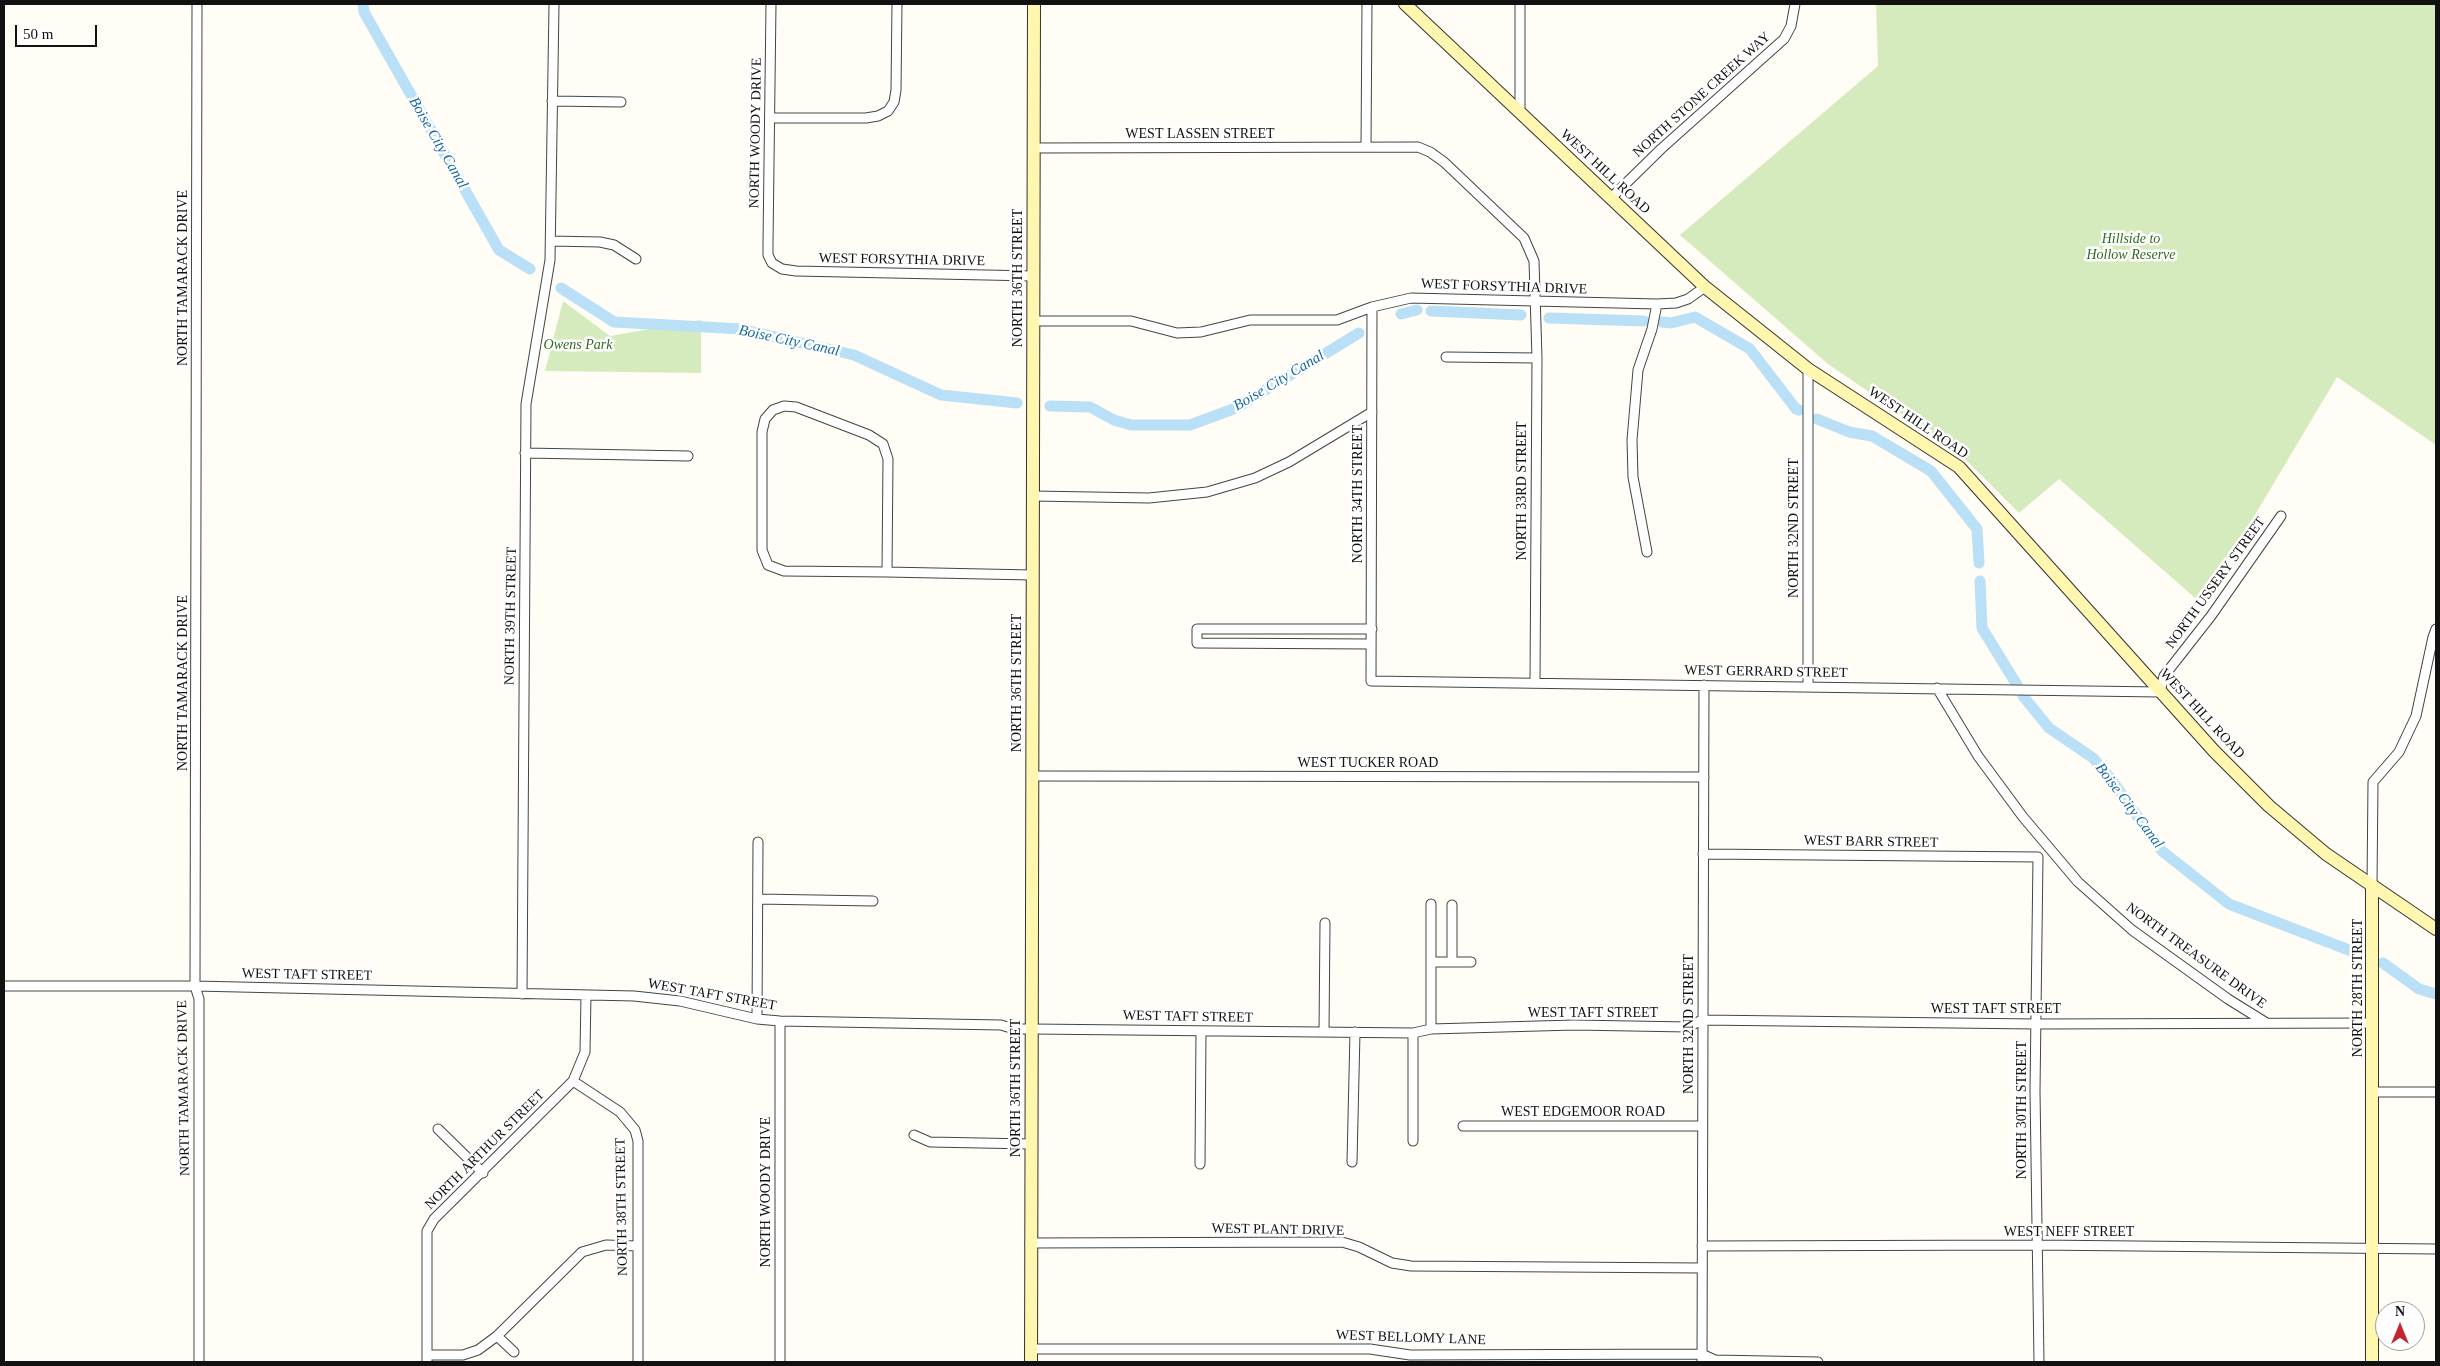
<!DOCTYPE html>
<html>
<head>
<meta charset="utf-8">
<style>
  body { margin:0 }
  #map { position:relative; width:2440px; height:1366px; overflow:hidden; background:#fffdf5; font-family:"Times New Roman",serif }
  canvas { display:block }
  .frame { position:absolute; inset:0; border:5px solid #111; pointer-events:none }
  .north { position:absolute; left:2375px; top:1301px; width:50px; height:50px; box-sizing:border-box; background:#fff; border:1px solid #a0a0a0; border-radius:50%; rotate:0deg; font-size:14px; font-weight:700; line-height:20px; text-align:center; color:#111 }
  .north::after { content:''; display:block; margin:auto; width:18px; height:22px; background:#c4262e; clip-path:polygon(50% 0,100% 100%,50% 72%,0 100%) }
  .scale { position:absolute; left:15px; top:25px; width:82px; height:22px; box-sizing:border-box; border:2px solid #111; border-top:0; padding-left:6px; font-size:15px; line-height:18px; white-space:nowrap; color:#111; -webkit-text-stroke:4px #fff; paint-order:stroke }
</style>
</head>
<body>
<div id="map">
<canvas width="2440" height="1366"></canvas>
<div class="frame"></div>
<div class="north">N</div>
<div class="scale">50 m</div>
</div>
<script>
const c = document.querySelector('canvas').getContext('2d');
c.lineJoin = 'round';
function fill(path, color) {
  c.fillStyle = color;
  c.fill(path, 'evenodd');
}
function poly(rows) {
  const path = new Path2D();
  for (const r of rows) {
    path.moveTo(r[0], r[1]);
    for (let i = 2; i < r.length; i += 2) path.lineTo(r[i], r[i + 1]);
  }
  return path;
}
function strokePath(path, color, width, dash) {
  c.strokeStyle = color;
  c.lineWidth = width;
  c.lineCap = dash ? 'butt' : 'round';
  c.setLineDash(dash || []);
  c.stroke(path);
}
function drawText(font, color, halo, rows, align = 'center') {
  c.font = font + ' "Times New Roman",serif';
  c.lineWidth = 5;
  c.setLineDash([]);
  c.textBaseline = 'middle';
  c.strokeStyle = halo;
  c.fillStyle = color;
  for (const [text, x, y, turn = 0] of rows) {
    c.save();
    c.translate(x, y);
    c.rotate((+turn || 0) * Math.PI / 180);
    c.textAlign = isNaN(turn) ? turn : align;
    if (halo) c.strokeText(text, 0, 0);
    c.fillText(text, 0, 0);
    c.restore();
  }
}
const green = poly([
  [1876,4,2436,4,2436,445,2337,377,2202,604,2059,479,2019,513,1960,454,1828,364,1680,235,1878,66],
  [563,301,610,336,701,320,701,373,545,371]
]);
const canal = poly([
  [363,4,364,12,499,250,530,269],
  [561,288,614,322,741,329,854,355,941,395,1017,403],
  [1431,311,1521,315],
  [1401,314,1417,310],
  [1549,318,1644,321],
  [1662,322,1671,323,1695,317,1750,349,1796,409,1799,410],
  [1050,406,1090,407,1114,420,1131,425,1190,425,1236,408,1359,333],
  [1817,419,1849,432,1872,436,1931,471,1977,529,1979,563],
  [1980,581,1982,628,2017,685],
  [2023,696,2049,728,2093,758,2111,779,2162,851,2229,904,2354,952],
  [2383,963,2419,989,2436,994]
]);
const street = poly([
  [197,4,195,986,199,999,199,1362],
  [771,4,768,243,768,255,772,263,782,269,796,271,1033,276],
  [1520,4,1520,112],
  [552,101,621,102],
  [770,118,866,118,878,116,888,111,894,102,896,90,897,4],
  [1366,147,1367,4],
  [1033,148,1418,147,1430,152,1444,162,1524,238,1534,261,1537,358,1535,682],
  [1611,198,1661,149,1784,39,1791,26,1795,4],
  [551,241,600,242,614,245,636,259],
  [1372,307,1371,681,2160,692,2164,676,2211,616,2281,516],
  [1033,321,1131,321,1177,333,1201,332,1250,320,1337,320,1372,307,1411,298,1657,304,1676,303,1688,299,1705,287],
  [1446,357,1537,358],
  [525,453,688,456],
  [1033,496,1149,498,1207,492,1255,478,1289,462,1372,412],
  [1647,552,1633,477,1632,440,1638,370,1652,329,1657,304],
  [887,572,784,571,768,565,762,550,762,432,765,419,773,410,784,406,796,407,869,435,883,444,888,459,887,572,1032,575],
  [1371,644,1197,643,1197,629,1372,629],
  [1808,687,1808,369],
  [1937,688,1978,756,2023,817,2078,882,2132,930,2228,999,2265,1022],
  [1032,776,1704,777],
  [1703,854,2038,857],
  [2038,857,2035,1091,2039,1362],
  [2372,886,2373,782,2399,752,2416,716,2433,637,2436,629],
  [758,899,873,901],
  [1431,904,1431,1029],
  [1452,905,1452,962],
  [1431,962,1471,962],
  [4,986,195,986,634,996,680,1001,757,1019,780,1021,1001,1025,1014,1029,1032,1029,1413,1033,1431,1029,1574,1025,1688,1027,1702,1020,2036,1024,2373,1023],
  [522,994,526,404,550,260,554,4],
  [757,1019,758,842],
  [1324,1032,1325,923],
  [573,1081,620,1112,635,1130,638,1141,638,1362],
  [2373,1092,2436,1092],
  [1463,1126,1702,1126],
  [438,1129,483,1173],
  [914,1135,930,1142,1031,1144],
  [1413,1141,1413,1033],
  [1352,1162,1355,1032],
  [1200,1164,1201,1031],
  [1030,1243,1342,1242,1359,1247,1392,1263,1411,1266,1702,1268],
  [1702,1246,2036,1245,2436,1249],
  [497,1336,514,1352],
  [1031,1349,1370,1349,1410,1355,1702,1354,1715,1360,1818,1362],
  [427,1355,463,1355,478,1350,497,1336,582,1252,606,1245,637,1246],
  [427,1362,427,1231,434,1219,573,1081,585,1052,586,995],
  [780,1362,780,1021],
  [1702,1362,1704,685]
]);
const secondary = poly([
  [1405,4,1705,287,1808,369,1959,467,2214,751,2269,806,2326,854,2436,929],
  [1031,1362,1034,4],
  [2372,1362,2372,886]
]);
const streetNames = [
  ["NORTH STONE CREEK WAY",1702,95,-42],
  ["NORTH WOODY DRIVE",756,133,-89],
  ["WEST LASSEN STREET",1200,134],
  ["WEST HILL ROAD",1605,172,43],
  ["WEST FORSYTHIA DRIVE",902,260,1],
  ["NORTH TAMARACK DRIVE",183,278,-90],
  ["NORTH 36TH STREET",1018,278,-90],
  ["WEST FORSYTHIA DRIVE",1504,287,2],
  ["WEST HILL ROAD",1918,423,34],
  ["NORTH 33RD STREET",1522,491,-90],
  ["NORTH 34TH STREET",1358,494,-90],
  ["NORTH 32ND STREET",1794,528,-90],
  ["NORTH USSERY STREET",2216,583,-54],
  ["NORTH 39TH STREET",511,616,-89],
  ["WEST GERRARD STREET",1766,672,1],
  ["NORTH TAMARACK DRIVE",183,683,-90],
  ["NORTH 36TH STREET",1017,683,-90],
  ["WEST HILL ROAD",2202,714,47],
  ["WEST TUCKER ROAD",1368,763],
  ["WEST BARR STREET",1871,842,1],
  ["NORTH TREASURE DRIVE",2196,956,36],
  ["WEST TAFT STREET",307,975,1],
  ["NORTH 28TH STREET",2358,988,-90],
  ["WEST TAFT STREET",712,995,10],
  ["WEST TAFT STREET",1996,1009],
  ["WEST TAFT STREET",1593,1013],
  ["WEST TAFT STREET",1188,1017,1],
  ["NORTH 32ND STREET",1689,1024,-90],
  ["NORTH TAMARACK DRIVE",184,1088,-91],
  ["NORTH 36TH STREET",1016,1088,-90],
  ["NORTH 30TH STREET",2022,1110,-90],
  ["WEST EDGEMOOR ROAD",1583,1112],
  ["NORTH ARTHUR STREET",485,1150,-45],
  ["NORTH WOODY DRIVE",766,1192,-90],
  ["NORTH 38TH STREET",622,1207,-91],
  ["WEST PLANT DRIVE",1278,1230,1],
  ["WEST NEFF STREET",2069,1232],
  ["WEST BELLOMY LANE",1411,1338,2]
];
const parkNames = [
  ["Hillside to",2131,239],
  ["Hollow Reserve",2131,255],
  ["Owens Park",578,345]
];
const waterNames = [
  ["Boise City Canal",438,143,60],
  ["Boise City Canal",789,341,12],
  ["Boise City Canal",1279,381,-31],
  ["Boise City Canal",2129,806,53]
];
fill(green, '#d5ebbd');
strokePath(canal, '#b9e0f7', 11);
strokePath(street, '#444', 11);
strokePath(secondary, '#333', 14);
strokePath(street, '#fff', 9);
strokePath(secondary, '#fff6b0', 12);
drawText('14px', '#111', '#fff', streetNames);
drawText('italic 14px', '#2f6b1f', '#fff', parkNames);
drawText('italic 15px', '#1768a6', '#fff', waterNames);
</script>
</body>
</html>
